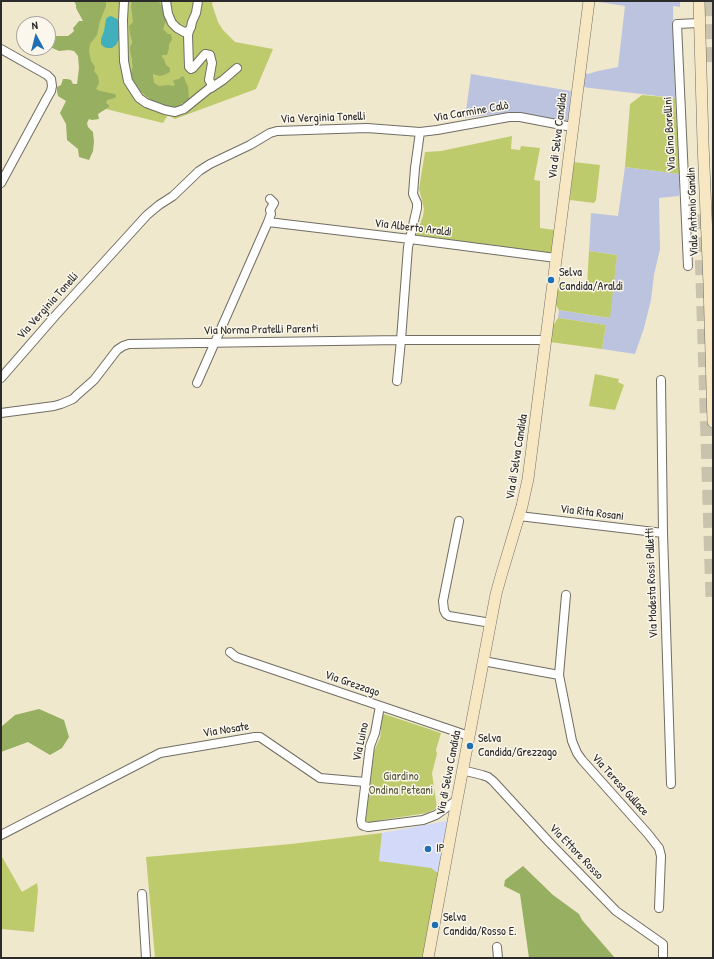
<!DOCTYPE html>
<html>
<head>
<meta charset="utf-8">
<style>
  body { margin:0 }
  #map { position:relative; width:714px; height:959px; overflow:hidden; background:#f0e8cd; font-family:"Patrick Hand",sans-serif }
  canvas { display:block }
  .frame { position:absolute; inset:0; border:2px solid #2b2b2b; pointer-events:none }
  .north { position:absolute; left:16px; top:16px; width:40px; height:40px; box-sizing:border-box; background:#fbf7ec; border:1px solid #a8a59f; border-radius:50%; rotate:353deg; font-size:11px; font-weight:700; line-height:16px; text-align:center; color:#2b2b2b }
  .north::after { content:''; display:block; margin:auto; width:14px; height:18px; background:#1f6fb2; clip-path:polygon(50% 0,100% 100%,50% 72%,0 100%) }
</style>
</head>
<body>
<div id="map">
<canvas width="714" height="959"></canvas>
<div class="frame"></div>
<div class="north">N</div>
</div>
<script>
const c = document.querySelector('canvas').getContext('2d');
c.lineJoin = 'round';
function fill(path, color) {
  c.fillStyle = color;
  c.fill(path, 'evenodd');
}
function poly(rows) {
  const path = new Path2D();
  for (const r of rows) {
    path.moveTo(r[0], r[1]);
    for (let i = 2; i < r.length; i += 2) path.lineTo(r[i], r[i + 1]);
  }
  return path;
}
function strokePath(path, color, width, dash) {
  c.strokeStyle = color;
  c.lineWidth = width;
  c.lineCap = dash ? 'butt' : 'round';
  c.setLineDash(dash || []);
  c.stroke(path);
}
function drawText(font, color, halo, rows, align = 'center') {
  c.font = font + ' "Patrick Hand",sans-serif';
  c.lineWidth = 3;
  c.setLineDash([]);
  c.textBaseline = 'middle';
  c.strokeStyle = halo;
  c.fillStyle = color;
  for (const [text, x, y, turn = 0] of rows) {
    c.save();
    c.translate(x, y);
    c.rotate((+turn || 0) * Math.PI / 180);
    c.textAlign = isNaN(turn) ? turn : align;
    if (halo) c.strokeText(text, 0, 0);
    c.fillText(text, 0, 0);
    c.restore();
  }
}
const built = poly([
  [447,821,439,874,379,861,382,833]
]);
const industrial = poly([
  [599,1,680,1,680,7,673,6,675,98,582,87,584,73,588,74,598,71,618,67,625,6,599,2],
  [471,74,571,91,569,123,512,112,465,118],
  [625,167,680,174,679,196,659,198,660,249,654,275,651,300,644,328,635,354,602,349,606,325,558,318,559,310,609,318,617,255,589,251,591,213,618,216]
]);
const green = poly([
  [95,1,213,1,212,4,218,22,223,30,235,42,273,49,256,89,175,119,168,115,163,123,106,109,75,112],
  [642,95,675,98,680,174,625,167,630,104],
  [512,136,511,149,520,150,521,146,540,148,534,180,540,181,540,228,555,230,552,253,416,235,423,216,424,209,419,189,425,152,441,151],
  [573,162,600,165,596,200,594,203,570,200],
  [589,251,617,255,610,318,559,310,555,304,558,282,587,285],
  [558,318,606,325,602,349,550,342,550,330],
  [595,374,619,379,618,382,624,385,615,410,589,406],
  [384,714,441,733,436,750,437,754,432,773,437,808,427,813,381,820,370,824,368,823,366,821,366,818,374,751,380,738,381,732,381,717,382,715],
  [382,833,379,861,431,868,439,874,424,958,155,958,146,857,291,844],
  [1,855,22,892,37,883,38,890,34,932,1,929]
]);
const forest = poly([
  [74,1,106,1,106,6,100,21,97,35,90,44,89,51,91,61,95,67,94,71,98,76,99,83,96,89,100,91,115,94,116,96,115,98,107,100,106,103,109,105,109,107,98,114,99,119,92,120,89,119,87,123,88,127,93,132,94,142,93,151,89,160,79,157,78,149,67,140,66,124,60,113,66,101,58,96,57,91,57,87,61,85,63,79,67,79,71,80,73,84,77,84,79,68,78,56,74,51,69,50,59,51,50,47,49,42,53,36,68,36,72,33,74,31,73,28,75,26,79,21,83,21,76,8,76,5],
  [132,1,158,1,164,8,168,16,163,29,168,34,171,34,172,40,169,44,169,48,167,55,162,55,162,57,164,59,166,65,170,68,170,72,164,75,160,76,153,74,153,76,154,83,159,86,168,85,173,86,175,85,173,81,174,80,179,79,182,76,184,77,186,83,188,86,189,99,183,103,181,103,181,106,178,107,170,108,166,106,161,103,154,102,146,96,144,94,135,87,131,73,133,66,132,63,132,59,130,51,130,46,132,44,132,41,130,33,129,26,133,22,131,6],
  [39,709,64,720,69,737,62,748,50,755,28,742,1,752,1,727,15,715],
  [523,866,553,895,579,914,582,920,615,958,529,958,520,894,504,886,505,880]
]);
const water = poly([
  [111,16,117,19,119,22,120,26,120,37,116,45,112,48,107,48,104,47,101,44,101,39,104,31,106,19,108,17]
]);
const highwayTunnel = poly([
  [711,1,713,63],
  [701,214,713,598]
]);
const street = poly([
  [124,1,123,20,124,61,128,81,139,98,146,103,165,110,175,112,184,109,211,87,211,83,209,80,212,63,210,55,205,54,193,68,191,69,189,67,188,35,189,31],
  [166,1,168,14,172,23,177,28,184,32,189,31,191,27,192,22,196,13,198,1],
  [1,49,47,75,51,79,52,86,51,91,47,98,1,183],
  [211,88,223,80,237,68],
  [420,132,437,130,509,117,520,117,572,127],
  [268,222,271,214,270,210,274,203,270,199],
  [688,266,677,24,700,23],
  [1,378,55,316,147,215,159,205,173,196,199,171,210,164,250,145,270,133,277,131,367,128,420,132,415,168,413,194,417,203,417,208,408,247,401,340,397,381],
  [661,380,663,533,671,784],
  [197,383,268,222,410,239,556,258],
  [1,413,54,406,61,404,73,399,77,395,94,380,117,350,123,346,129,344,401,340,546,340],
  [519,516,663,533],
  [459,521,443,601,444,610,446,614,449,616,491,623],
  [566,595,559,675,572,741,577,753,582,760,648,834,659,848,661,856,659,908],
  [230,652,236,657,469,736],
  [483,661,559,675],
  [380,706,375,733,370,746,361,820,362,825,364,826,368,827,423,820,436,815,457,800],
  [462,770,482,775,488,777,493,781,549,842,616,911,663,944,663,958],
  [1,835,160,753,255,737,260,737,320,778,365,782],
  [142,894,146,958],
  [497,947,498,958]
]);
const secondary = poly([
  [699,1,703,143,709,284,713,422],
  [428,958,457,800,496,594,501,576,522,506,528,479,589,1]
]);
const markers = [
  [551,280,4,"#1f6fb2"],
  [470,746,4,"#1f6fb2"],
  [428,849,4,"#1f6fb2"],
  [435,925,4,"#1f6fb2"]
];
const streetNames = [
  ["Via Carmine Calò",471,112,-10],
  ["Via Verginia Tonelli",323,118,-2],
  ["Via Gina Borellini",670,134,-93],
  ["Via di Selva Candida",558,136,-83],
  ["Viale Antonio Gandin",693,212,-92],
  ["Via Alberto Araldi",413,228,7],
  ["Via Verginia Tonelli",48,306,-48],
  ["Via Norma Pratelli Parenti",261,330,-1],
  ["Via di Selva Candida",517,457,-81],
  ["Via Rita Rosani",592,513,7],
  ["Via Modesta Rossi Palletti",652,583,-92],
  ["Via Grezzago",352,684,19],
  ["Via Nosate",226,730,-9],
  ["Via Luino",361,742,-78],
  ["Via di Selva Candida",449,773,-79],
  ["Via Teresa Gullace",620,785,48],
  ["Via Ettore Rosso",576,852,46]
];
const poiNames = [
  ["Selva",559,273],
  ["Candida/Araldi",559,287],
  ["Selva",478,739],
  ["Candida/Grezzago",478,753],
  ["IP",436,849],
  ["Selva",443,918],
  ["Candida/Rosso E.",443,932]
];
const parkNames = [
  ["Giardino",401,777],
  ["Ondina Peteani",401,791]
];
fill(built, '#d2d9f9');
fill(industrial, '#bcc3de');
fill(green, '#becb6c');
fill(forest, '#96af60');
fill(water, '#41b0bc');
strokePath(highwayTunnel, '#c9c2ad', 15, [15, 8]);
strokePath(street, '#706d64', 10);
strokePath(secondary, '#706d64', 12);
strokePath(street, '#fff', 8);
strokePath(secondary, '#f7e8c3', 11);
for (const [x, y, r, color] of markers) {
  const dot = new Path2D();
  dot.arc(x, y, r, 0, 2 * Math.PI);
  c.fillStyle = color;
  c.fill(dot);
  strokePath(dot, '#fbf7ec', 1.5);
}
drawText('12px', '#2b2b2b', '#fbf7ec', streetNames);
drawText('12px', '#2b2b2b', '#fbf7ec', poiNames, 'left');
drawText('12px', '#575b3e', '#fbf7ec', parkNames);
</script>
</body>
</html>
